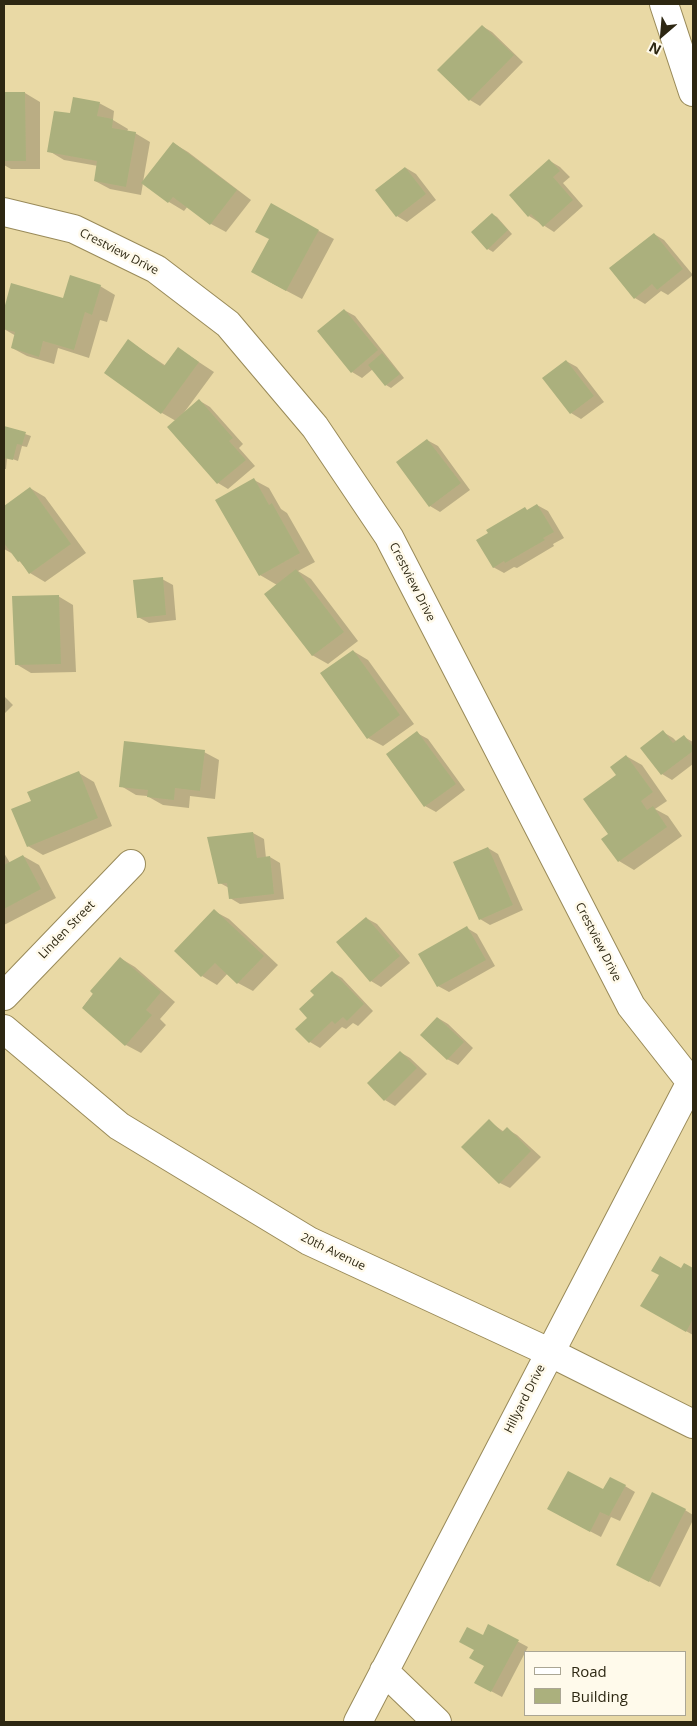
<!DOCTYPE html>
<html>
<head>
<meta charset="utf-8">
<style>
  body { margin:0 }
  #map { position:relative; width:697px; height:1726px; overflow:hidden; background:#e9d9a5; font-family:"Open Sans",sans-serif }
  canvas { display:block }
  .frame { position:absolute; inset:0; border:5px solid #2d2712; pointer-events:none }
  .legend { position:absolute; left:524px; top:1651px; width:162px; height:65px; box-sizing:border-box; background:#fffaeb; border:1px solid #aba694; margin:0; padding:6px 9px; list-style:none; font-size:15px; color:#2d2712 }
  .legend li { display:flex; align-items:center; gap:10px; height:25px }
  .legend b { width:25px; border:1px solid #aba694 }
  .north { position:absolute; left:637px; top:10px; width:50px; height:50px; -webkit-text-stroke:4px #fffaeb; paint-order:stroke; rotate:207deg; font-size:14px; font-weight:700; line-height:20px; text-align:center; color:#2d2712 }
  .north::after { content:''; display:block; margin:auto; width:18px; height:22px; background:#2d2712; clip-path:polygon(50% 0,100% 100%,50% 72%,0 100%) }
</style>
</head>
<body>
<div id="map">
<canvas width="697" height="1726"></canvas>
<div class="frame"></div>
<ul class="legend">
<li><b style="height:6px;background:#fff"></b>Road</li>
<li><b style="height:14px;background:#abb07d"></b>Building</li>
</ul>
<div class="north">N</div>
</div>
<script>
const c = document.querySelector('canvas').getContext('2d');
c.lineJoin = 'round';
function fill(path, color) {
  c.fillStyle = color;
  c.fill(path, 'evenodd');
}
function poly(rows) {
  const path = new Path2D();
  for (const r of rows) {
    path.moveTo(r[0], r[1]);
    for (let i = 2; i < r.length; i += 2) path.lineTo(r[i], r[i + 1]);
  }
  return path;
}
function strokePath(path, color, width, dash) {
  c.strokeStyle = color;
  c.lineWidth = width;
  c.lineCap = dash ? 'butt' : 'round';
  c.setLineDash(dash || []);
  c.stroke(path);
}
function drawText(font, color, halo, rows, align = 'center') {
  c.font = font + ' "Open Sans",sans-serif';
  c.lineWidth = 5;
  c.setLineDash([]);
  c.textBaseline = 'middle';
  c.strokeStyle = halo;
  c.fillStyle = color;
  for (const [text, x, y, turn = 0] of rows) {
    c.save();
    c.translate(x, y);
    c.rotate((+turn || 0) * Math.PI / 180);
    c.textAlign = isNaN(turn) ? turn : align;
    if (halo) c.strokeText(text, 0, 0);
    c.fillText(text, 0, 0);
    c.restore();
  }
}
const shadow = poly([
  [482,26,492,32,523,62,480,106,470,100],
  [25,93,40,102,40,169,11,169,4,165,4,94],
  [99,103,114,111,113,120,128,129,127,132,135,133,150,142,143,182,173,143,188,152,251,200,226,232,211,224,188,206,184,211,169,202,143,183,141,195,110,189,95,181,98,166,64,160,49,151,71,114],
  [550,161,560,167,570,177,563,183,583,206,554,232,529,216],
  [406,168,416,174,436,200,407,222,397,216],
  [492,214,497,217,512,234,493,252,488,249],
  [319,231,334,239,302,299,268,281,271,239],
  [654,234,664,240,693,275,668,295,661,291,645,304,635,298,611,269],
  [100,286,115,295,107,322,100,320,89,358,58,348,54,364,27,356,12,348,16,336,4,329,4,333,4,311,64,300],
  [344,310,355,316,404,378,391,388,386,385,373,369,362,378,352,372],
  [129,341,166,366,179,349,214,372,183,414,200,401,210,407,243,444,239,448,255,466,228,489,218,483,169,427,176,421,162,413,106,372],
  [566,361,577,367,604,402,581,419,571,413],
  [4,427,31,436,27,447,22,446,18,461,7,457,6,469,4,469],
  [427,440,438,446,470,490,440,512,430,506],
  [254,480,269,488,281,509,287,513,315,562,298,571,311,579,358,641,328,664,312,655,277,585,260,575],
  [30,488,45,497,86,553,45,582,30,573,13,554,4,549,4,507],
  [537,505,548,511,564,538,553,544,554,546,517,568,514,567,504,573,493,567,525,509,528,511],
  [162,579,173,585,176,620,149,623,138,617],
  [58,596,73,605,76,672,31,673,16,664],
  [353,651,368,660,414,724,383,746,368,738],
  [4,696,13,705,4,714],
  [663,732,673,738,677,742,684,737,693,742,693,764,672,780,662,774,642,748],
  [417,733,428,739,465,790,436,812,425,806],
  [204,752,219,760,215,799,190,796,189,808,163,805,147,796,136,795,121,786],
  [626,756,642,765,667,801,655,809,668,816,682,836,634,870,619,861,610,834,618,776],
  [79,773,94,782,112,826,43,855,28,846,32,802],
  [253,833,264,839,266,858,270,857,280,863,284,899,240,904,230,898,229,888,220,883],
  [488,848,498,854,523,910,490,925,480,919],
  [4,853,10,863,23,856,39,865,56,898,4,925],
  [214,911,229,919,278,965,253,991,238,983,228,973,217,985,202,976],
  [366,918,377,924,410,963,381,987,371,981],
  [467,928,477,934,495,966,449,992,438,986],
  [120,958,135,967,175,1002,160,1019,166,1025,141,1053,126,1045,83,1007],
  [332,972,342,978,373,1011,358,1026,353,1023,346,1029,342,1027,320,1048,310,1042,309,1018],
  [438,1018,448,1024,473,1048,458,1065,447,1059],
  [400,1052,410,1058,427,1074,395,1106,385,1100],
  [489,1121,504,1132,507,1129,517,1135,541,1157,510,1188,500,1183],
  [685,1264,693,1269,693,1335,642,1306,682,1270],
  [625,1486,635,1492,620,1521,611,1517,601,1537,559,1515,604,1491],
  [685,1510,693,1515,693,1520,660,1587,628,1570],
  [489,1626,528,1647,502,1697,476,1683,485,1666,483,1637]
]);
const building = poly([
  [482,25,514,55,469,101,437,70],
  [4,92,25,92,26,161,4,161],
  [73,97,100,102,97,116,113,119,112,128,136,132,126,187,94,181,97,161,47,152,54,111,70,113],
  [173,142,237,190,210,225,173,197,168,203,141,183],
  [549,159,560,171,553,177,573,200,543,227,531,214,528,217,509,195],
  [405,167,426,194,396,217,375,190],
  [271,203,319,230,286,291,251,272,269,239,255,232],
  [492,213,508,230,487,250,471,232],
  [654,233,683,269,657,290,652,284,634,299,609,268],
  [70,275,101,285,92,315,85,312,74,350,43,341,39,357,11,348,15,332,4,329,4,309,11,283,63,298],
  [344,309,378,350,351,373,317,331],
  [128,339,164,366,178,347,199,362,161,414,104,373],
  [382,353,400,374,385,386,368,365],
  [566,360,594,396,570,414,542,378],
  [199,399,233,438,229,441,246,460,217,484,167,427],
  [4,426,26,432,22,445,17,444,13,460,4,458],
  [427,439,461,483,429,507,396,462],
  [254,478,269,505,272,503,300,553,259,576,215,500],
  [30,487,71,544,29,574,20,561,18,562,4,543,4,506],
  [537,504,554,532,543,538,545,540,505,563,504,561,493,568,476,540,488,533,486,530,525,507,527,510],
  [296,569,344,632,312,656,264,594],
  [163,577,166,615,137,618,133,580],
  [59,595,61,664,15,665,12,596],
  [353,650,400,715,367,739,320,673],
  [663,730,673,743,684,735,693,747,693,751,661,775,640,748],
  [417,731,456,784,424,807,386,754],
  [124,741,205,750,200,791,175,788,174,800,147,797,148,790,119,787],
  [626,755,653,792,641,801,647,810,653,806,667,827,618,862,601,839,608,834,583,799,616,775,610,767],
  [79,771,98,818,27,847,11,809,31,801,27,792],
  [253,832,257,858,270,856,274,894,229,899,227,883,218,884,207,837],
  [488,847,513,905,479,920,453,862],
  [23,855,41,889,4,909,4,865],
  [214,909,264,956,237,984,215,963,201,977,174,951],
  [366,917,400,956,370,982,336,942],
  [467,926,486,960,437,987,418,954],
  [120,957,161,992,146,1010,152,1015,125,1046,82,1008,93,994,90,991],
  [332,971,364,1004,347,1021,343,1017,335,1024,332,1021,309,1043,295,1029,307,1018,299,1009,314,995,310,991],
  [437,1017,464,1042,447,1060,420,1035],
  [400,1051,417,1068,384,1101,367,1083],
  [489,1119,502,1132,507,1127,531,1151,499,1184,461,1147],
  [660,1256,681,1268,684,1263,693,1268,693,1319,686,1332,640,1306,659,1275,651,1271],
  [568,1471,603,1489,610,1477,626,1485,609,1516,600,1512,590,1532,547,1509],
  [652,1492,686,1509,649,1582,616,1565],
  [488,1624,519,1640,491,1692,474,1683,484,1666,469,1658,474,1650,459,1642,467,1627,483,1635]
]);
const minor = poly([
  [664,4,693,92],
  [4,212,74,229,156,269,228,324,315,427,389,537,631,1006,690,1081],
  [4,996,131,864],
  [4,1029,119,1126,309,1241,549,1352,693,1424],
  [384,1671,437,1722],
  [358,1722,693,1078]
]);
const streetNames = [
  ["Crestview Drive",119,252,27],
  ["Crestview Drive",412,582,63],
  ["Linden Street",67,930,-46],
  ["Crestview Drive",598,942,63],
  ["20th Avenue",333,1252,26],
  ["Hillyard Drive",525,1399,-63]
];
fill(shadow, '#0003');
fill(building, '#abb07d');
strokePath(minor, '#998a59', 30);
strokePath(minor, '#fff', 28);
drawText('12px', '#2d2712', '#fffaeb', streetNames);
</script>
</body>
</html>
